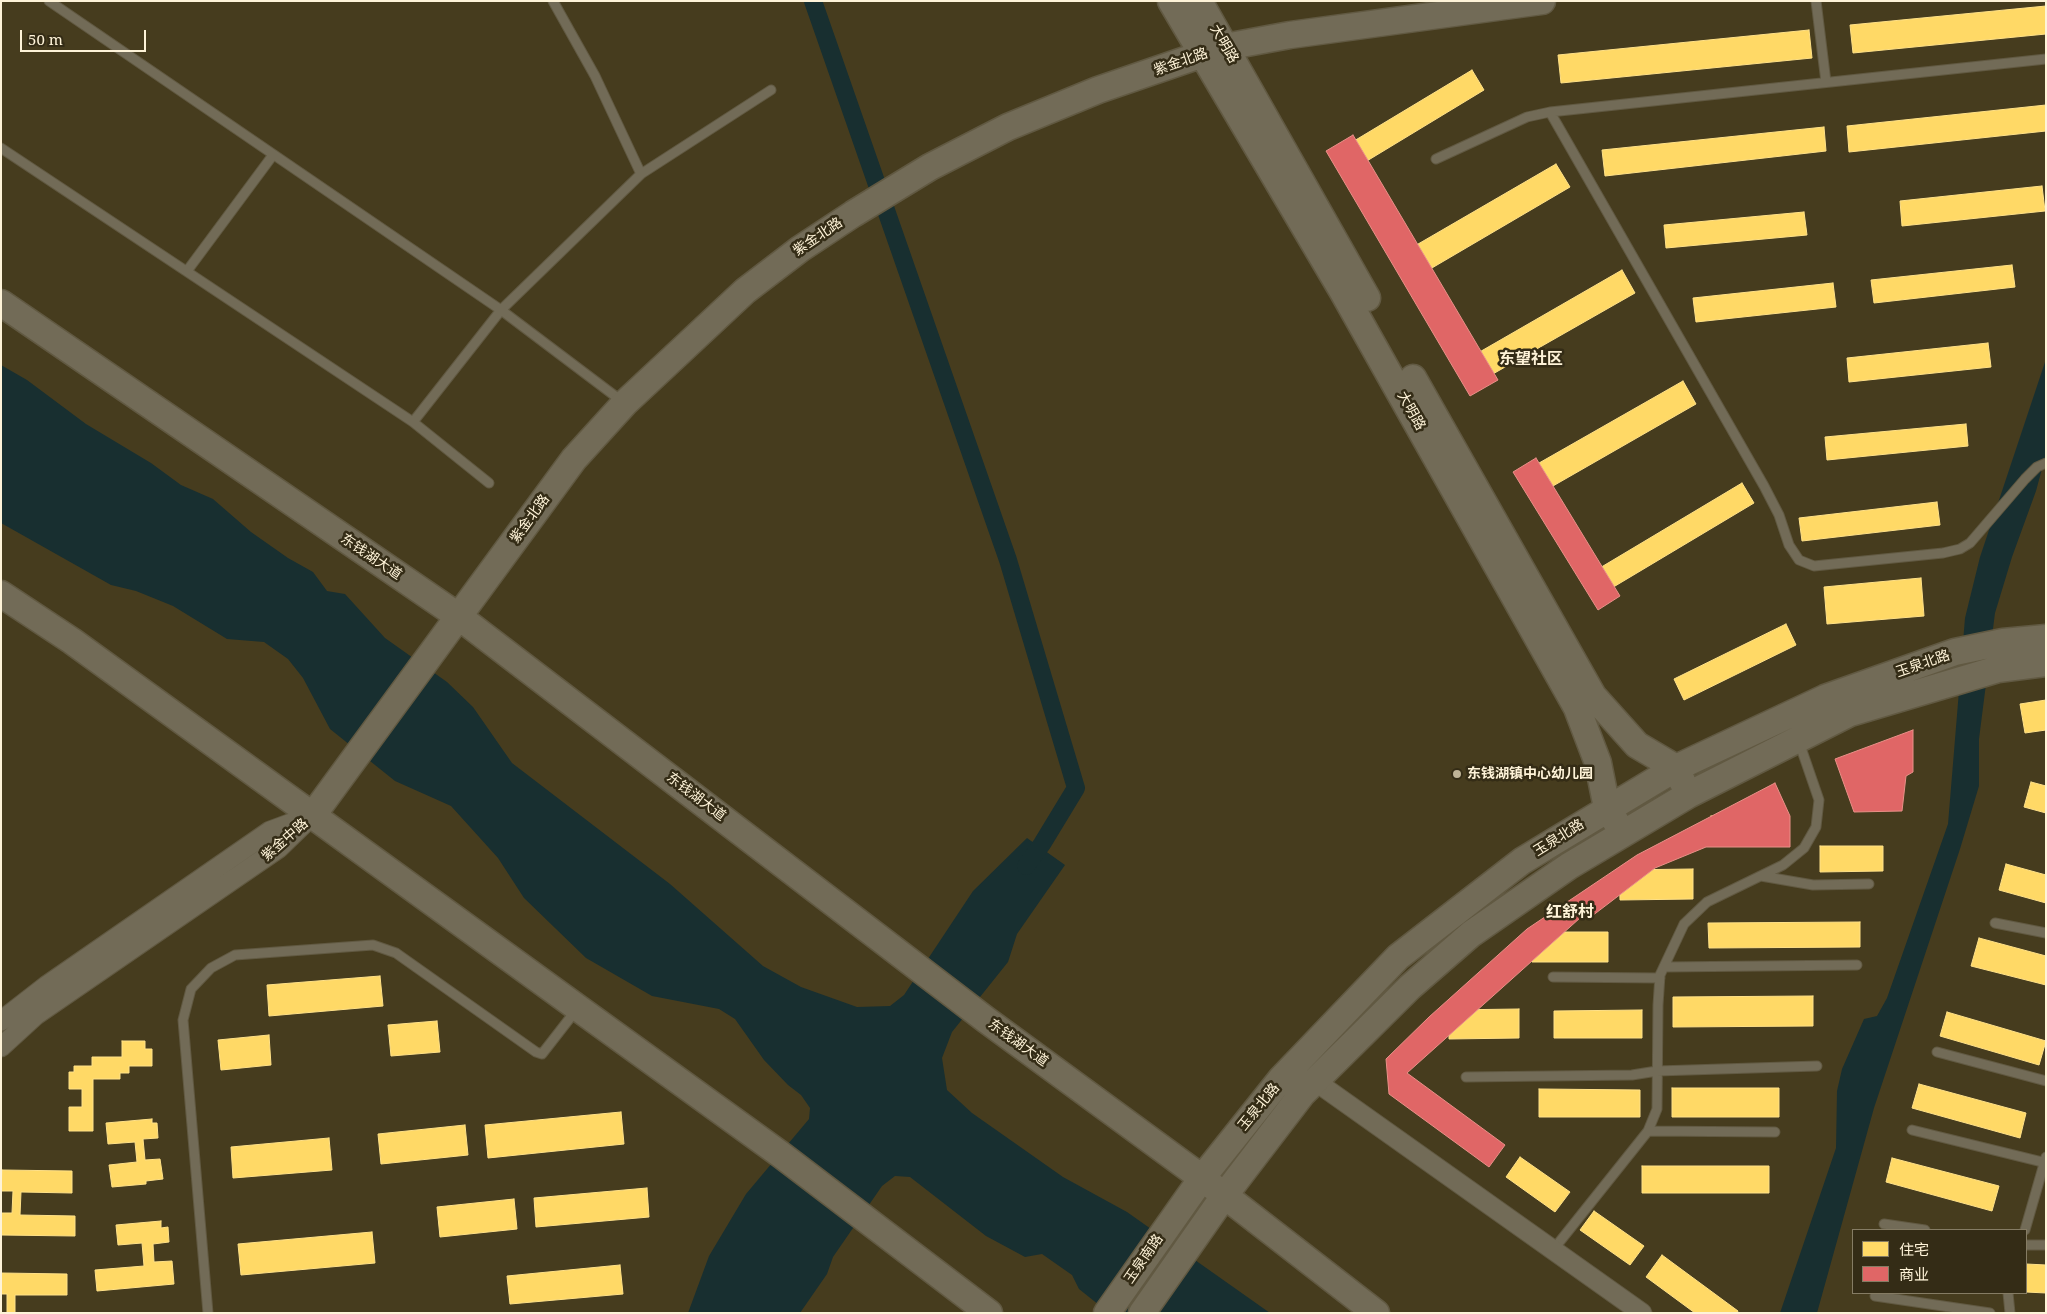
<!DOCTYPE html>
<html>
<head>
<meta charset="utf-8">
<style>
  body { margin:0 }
  #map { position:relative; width:2047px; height:1314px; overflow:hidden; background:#463c1e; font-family:"Noto Serif","Noto Sans SC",serif }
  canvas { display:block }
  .frame { position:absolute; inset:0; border:2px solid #fef3d8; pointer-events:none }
  .legend { position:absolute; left:1852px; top:1229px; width:175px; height:65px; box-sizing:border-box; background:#342c16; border:1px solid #857c64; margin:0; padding:6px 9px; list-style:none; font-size:15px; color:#fef3d8 }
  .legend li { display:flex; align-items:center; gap:10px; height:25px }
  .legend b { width:25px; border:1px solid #857c64 }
  .scale { position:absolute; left:20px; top:30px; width:126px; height:22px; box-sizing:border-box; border:2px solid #fef3d8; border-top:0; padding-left:6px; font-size:15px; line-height:18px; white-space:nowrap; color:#fef3d8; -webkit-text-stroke:4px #342c16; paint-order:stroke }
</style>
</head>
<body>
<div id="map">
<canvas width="2047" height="1314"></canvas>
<div class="frame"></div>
<ul class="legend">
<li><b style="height:14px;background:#ffd966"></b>住宅</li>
<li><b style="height:14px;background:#e06666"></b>商业</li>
</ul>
<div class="scale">50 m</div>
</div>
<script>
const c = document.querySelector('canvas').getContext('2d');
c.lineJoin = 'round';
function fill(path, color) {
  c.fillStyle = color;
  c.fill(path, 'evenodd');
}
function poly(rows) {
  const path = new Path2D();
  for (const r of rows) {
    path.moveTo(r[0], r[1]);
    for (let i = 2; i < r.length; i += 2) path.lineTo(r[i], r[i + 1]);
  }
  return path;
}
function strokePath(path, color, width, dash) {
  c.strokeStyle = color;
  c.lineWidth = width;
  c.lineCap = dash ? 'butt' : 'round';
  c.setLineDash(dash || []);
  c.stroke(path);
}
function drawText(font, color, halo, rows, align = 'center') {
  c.font = font + ' "Noto Serif","Noto Sans SC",serif';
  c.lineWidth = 5;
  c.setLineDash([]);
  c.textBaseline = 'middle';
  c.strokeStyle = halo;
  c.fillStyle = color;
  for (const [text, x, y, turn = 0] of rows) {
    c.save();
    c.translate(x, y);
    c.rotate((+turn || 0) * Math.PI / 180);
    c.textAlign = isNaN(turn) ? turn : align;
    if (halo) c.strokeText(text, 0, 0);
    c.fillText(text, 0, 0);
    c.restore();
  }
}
const water = poly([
  [2046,359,2046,454,2036,491,2012,557,1995,613,1979,739,1979,786,1960,849,1874,1108,1817,1313,1780,1313,1836,1148,1837,1091,1842,1069,1864,1019,1877,1016,1887,998,1948,824,1965,618,1980,557],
  [1,365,27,380,86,424,151,463,181,485,213,499,251,532,288,558,313,572,327,591,345,594,385,638,447,682,473,707,512,763,670,884,763,966,801,987,857,1007,890,1006,904,995,973,891,1027,838,1065,865,1017,934,1008,962,952,1032,942,1058,947,1090,972,1113,1063,1177,1127,1212,1270,1313,1109,1313,1079,1289,1072,1275,1042,1254,1025,1257,986,1236,910,1177,895,1176,882,1186,833,1257,827,1274,800,1313,688,1313,709,1256,746,1194,809,1119,810,1108,801,1095,788,1085,764,1060,735,1019,719,1009,652,996,586,958,524,898,498,858,451,806,395,781,330,729,303,678,288,659,264,642,227,639,173,606,136,591,111,585,1,523]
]);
const homes = poly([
  [2046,6,2046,34,1853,53,1850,25,2046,6],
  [1809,30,1812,58,1561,83,1558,55,1809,30],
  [1472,70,1484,90,1347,173,1334,153,1472,70],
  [2046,105,2046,131,1849,152,1847,126,2046,105],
  [1824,127,1826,151,1605,176,1602,150,1824,127],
  [1556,164,1570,187,1408,282,1394,258,1556,164],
  [2042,186,2045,211,1902,226,1900,201,2042,186],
  [1804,212,1807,235,1666,248,1664,225,1804,212],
  [2012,265,2015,287,1874,303,1871,280,2012,265],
  [1622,270,1635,293,1470,387,1457,365,1622,270],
  [1833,283,1836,307,1696,322,1693,298,1833,283],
  [1988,343,1991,367,1849,382,1847,358,1988,343],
  [1683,381,1696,404,1532,498,1518,475,1683,381],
  [1966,424,1968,446,1827,460,1825,437,1966,424],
  [1742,483,1754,503,1595,598,1583,578,1742,483],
  [1937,502,1940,525,1802,541,1799,518,1937,502],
  [1921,578,1924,616,1827,624,1824,587,1921,578],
  [1786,624,1796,645,1684,700,1674,679,1786,624],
  [2046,700,2046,730,2025,733,2020,704,2046,700],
  [2031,782,2046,786,2046,813,2024,807,2031,782],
  [1711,816,1788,816,1788,846,1711,846,1711,816],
  [1820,846,1883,846,1883,871,1820,872,1820,846],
  [2006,864,2046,875,2046,903,1999,890,2006,864],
  [1693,869,1693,899,1620,900,1619,870,1693,869],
  [1860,922,1860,947,1709,948,1708,923,1860,922],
  [1532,932,1608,932,1608,962,1532,962,1532,932],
  [1979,938,2046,956,2046,985,1971,966,1979,938],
  [380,976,383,1006,269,1016,267,985,380,976],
  [1813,996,1813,1026,1673,1027,1673,997,1813,996],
  [1519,1009,1519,1038,1449,1039,1449,1010,1519,1009],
  [1642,1010,1642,1038,1554,1038,1554,1011,1642,1010],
  [1947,1012,2046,1041,2039,1065,1940,1036,1947,1012],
  [437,1021,440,1052,391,1056,388,1025,437,1021],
  [269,1035,271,1065,221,1070,218,1040,269,1035],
  [122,1041,145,1041,145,1049,152,1049,152,1066,129,1066,129,1073,120,1073,120,1079,93,1079,93,1131,69,1131,69,1107,82,1107,82,1089,69,1089,69,1072,74,1072,74,1066,92,1066,92,1057,122,1057,122,1041],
  [1406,1075,1503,1145,1489,1165,1392,1094,1406,1075],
  [1919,1084,2026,1113,2020,1138,1912,1108,1919,1084],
  [1672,1088,1779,1088,1779,1117,1672,1117,1672,1088],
  [1539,1089,1640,1090,1640,1117,1539,1117,1539,1089],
  [621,1112,624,1144,488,1158,485,1125,621,1112],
  [152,1119,152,1123,157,1123,158,1138,143,1139,145,1160,160,1159,163,1179,146,1181,146,1184,112,1187,109,1165,137,1162,135,1142,108,1144,106,1123,152,1119],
  [465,1125,468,1155,381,1164,378,1134,465,1125],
  [329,1138,332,1170,233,1178,231,1147,329,1138],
  [1520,1157,1570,1192,1555,1212,1506,1177,1520,1157],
  [1892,1158,1999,1186,1992,1211,1886,1182,1892,1158],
  [1642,1166,1769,1166,1769,1193,1642,1193,1642,1166],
  [2,1170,72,1171,72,1193,21,1192,20,1215,75,1216,75,1236,1,1235,1,1213,12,1213,13,1191,1,1191,2,1170],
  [647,1188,649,1217,536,1227,534,1198,647,1188],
  [514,1199,517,1229,440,1237,437,1207,514,1199],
  [1594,1211,1644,1246,1630,1265,1580,1230,1594,1211],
  [161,1221,161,1228,168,1227,169,1242,153,1244,154,1262,172,1261,174,1284,97,1291,95,1270,144,1266,142,1243,118,1245,116,1225,161,1221],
  [372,1232,375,1263,241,1275,238,1244,372,1232],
  [1662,1255,1738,1311,1737,1313,1695,1313,1646,1277,1662,1255],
  [2026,1264,2046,1265,2046,1293,2026,1292,2026,1264],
  [620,1265,623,1294,510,1304,507,1276,620,1265],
  [1,1273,67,1274,67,1295,15,1295,15,1313,7,1313,7,1294,1,1294,1,1273]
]);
const shops = poly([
  [1353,135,1498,380,1470,396,1326,151,1353,135],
  [1536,458,1620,596,1598,610,1513,472,1536,458],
  [1913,730,1913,772,1906,776,1902,811,1854,812,1835,759,1913,730],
  [1775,783,1790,816,1790,847,1706,847,1655,868,1592,916,1580,918,1407,1073,1505,1145,1489,1167,1389,1094,1386,1059,1429,1017,1527,929,1637,855,1775,783]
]);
const canal = poly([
  [813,1,1008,560,1076,788,1042,844,1026,866]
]);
const lane = poly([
  [49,1,501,310,623,402],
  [553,1,595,76,641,174],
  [1816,1,1826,82],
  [1550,112,1764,486,1779,515,1789,545,1799,560,1814,566,1943,553,1960,549,1970,543,2025,479,2037,467,2046,463],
  [1,148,413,422,489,483],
  [1436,159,1527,117,1550,112,2046,59],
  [187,271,273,155],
  [413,422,501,310,641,174,771,90],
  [1761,876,1813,885,1869,884],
  [1995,923,2046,933],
  [1664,967,1857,965],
  [1553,977,1660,978],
  [1937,1052,2046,1081],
  [1466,1077,1632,1075,1657,1071,1817,1066],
  [1912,1130,2046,1163],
  [1648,1131,1775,1132],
  [1884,1224,1925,1230],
  [2025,1230,2046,1157],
  [2026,1245,2046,1245],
  [1553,1250,1648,1131,1657,1109,1658,1005,1660,975,1684,924,1707,902,1783,865,1804,848,1816,827,1819,800,1799,742],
  [2008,1293,2010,1313],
  [1875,1296,1990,1313],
  [208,1313,183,1020,191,989,211,968,235,955,373,945,396,953,536,1052,542,1054,577,1009]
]);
const street = poly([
  [1,1021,46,986,270,831,305,818],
  [1,1047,36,1015,279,848,313,815],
  [1315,1081,1642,1313]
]);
const secondary = poly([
  [1171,1,1343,292,1577,708,1598,763,1607,808,1616,822],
  [1199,1,1367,298],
  [1,303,458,616,985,1019,1202,1178,1376,1313],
  [1413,378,1593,696,1637,745,1676,768,1682,781],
  [1,594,72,641,578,1008,780,1154,989,1313],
  [313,815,574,459,625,403,745,291,800,249,853,214,930,167,1008,127,1098,90,1203,54,1225,47,1290,35,1542,1],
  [1107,1313,1202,1178,1281,1079,1398,957,1522,861,1676,768,1825,698,1955,652,2003,642,2046,638],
  [1142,1313,1224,1196,1302,1094,1410,987,1471,934,1569,866,1688,795,1850,713,1998,669,2046,663]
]);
const markers = [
  [1457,774,5,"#beb397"]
];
const streetNames = [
  ["大明路",1224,44,60],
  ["紫金北路",1181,62,-19],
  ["紫金北路",818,237,-34],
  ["大明路",1411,411,61],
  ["紫金北路",530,519,-54],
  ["东钱湖大道",371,557,34],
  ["玉泉北路",1923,664,-19],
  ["东钱湖大道",696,797,37],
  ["玉泉北路",1559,838,-32],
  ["紫金中路",285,840,-41],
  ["东钱湖大道",1018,1043,36],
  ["玉泉北路",1259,1107,-51],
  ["玉泉南路",1144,1259,-55]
];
const poiNames = [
  ["东钱湖镇中心幼儿园",1467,774]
];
const quarterNames = [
  ["东望社区",1531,359],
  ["红舒村",1570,912]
];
fill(water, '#182f30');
fill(homes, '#ffd966');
strokePath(homes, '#ffe188', 1);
fill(shops, '#e06666');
strokePath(shops, '#e99088', 1);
strokePath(canal, '#182f30', 18);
strokePath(lane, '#615942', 11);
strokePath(street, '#615942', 21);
strokePath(secondary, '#615942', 29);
strokePath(lane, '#726b57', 9);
strokePath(street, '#726b57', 19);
strokePath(secondary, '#726b57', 26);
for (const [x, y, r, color] of markers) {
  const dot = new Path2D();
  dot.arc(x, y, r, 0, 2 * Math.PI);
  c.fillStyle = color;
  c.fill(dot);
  strokePath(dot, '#342c16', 2);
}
drawText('14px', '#fef3d8', '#342c16', streetNames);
drawText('bold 14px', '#fef3d8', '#342c16', poiNames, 'left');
drawText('bold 16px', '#fef3d8', '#342c16', quarterNames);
</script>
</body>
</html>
